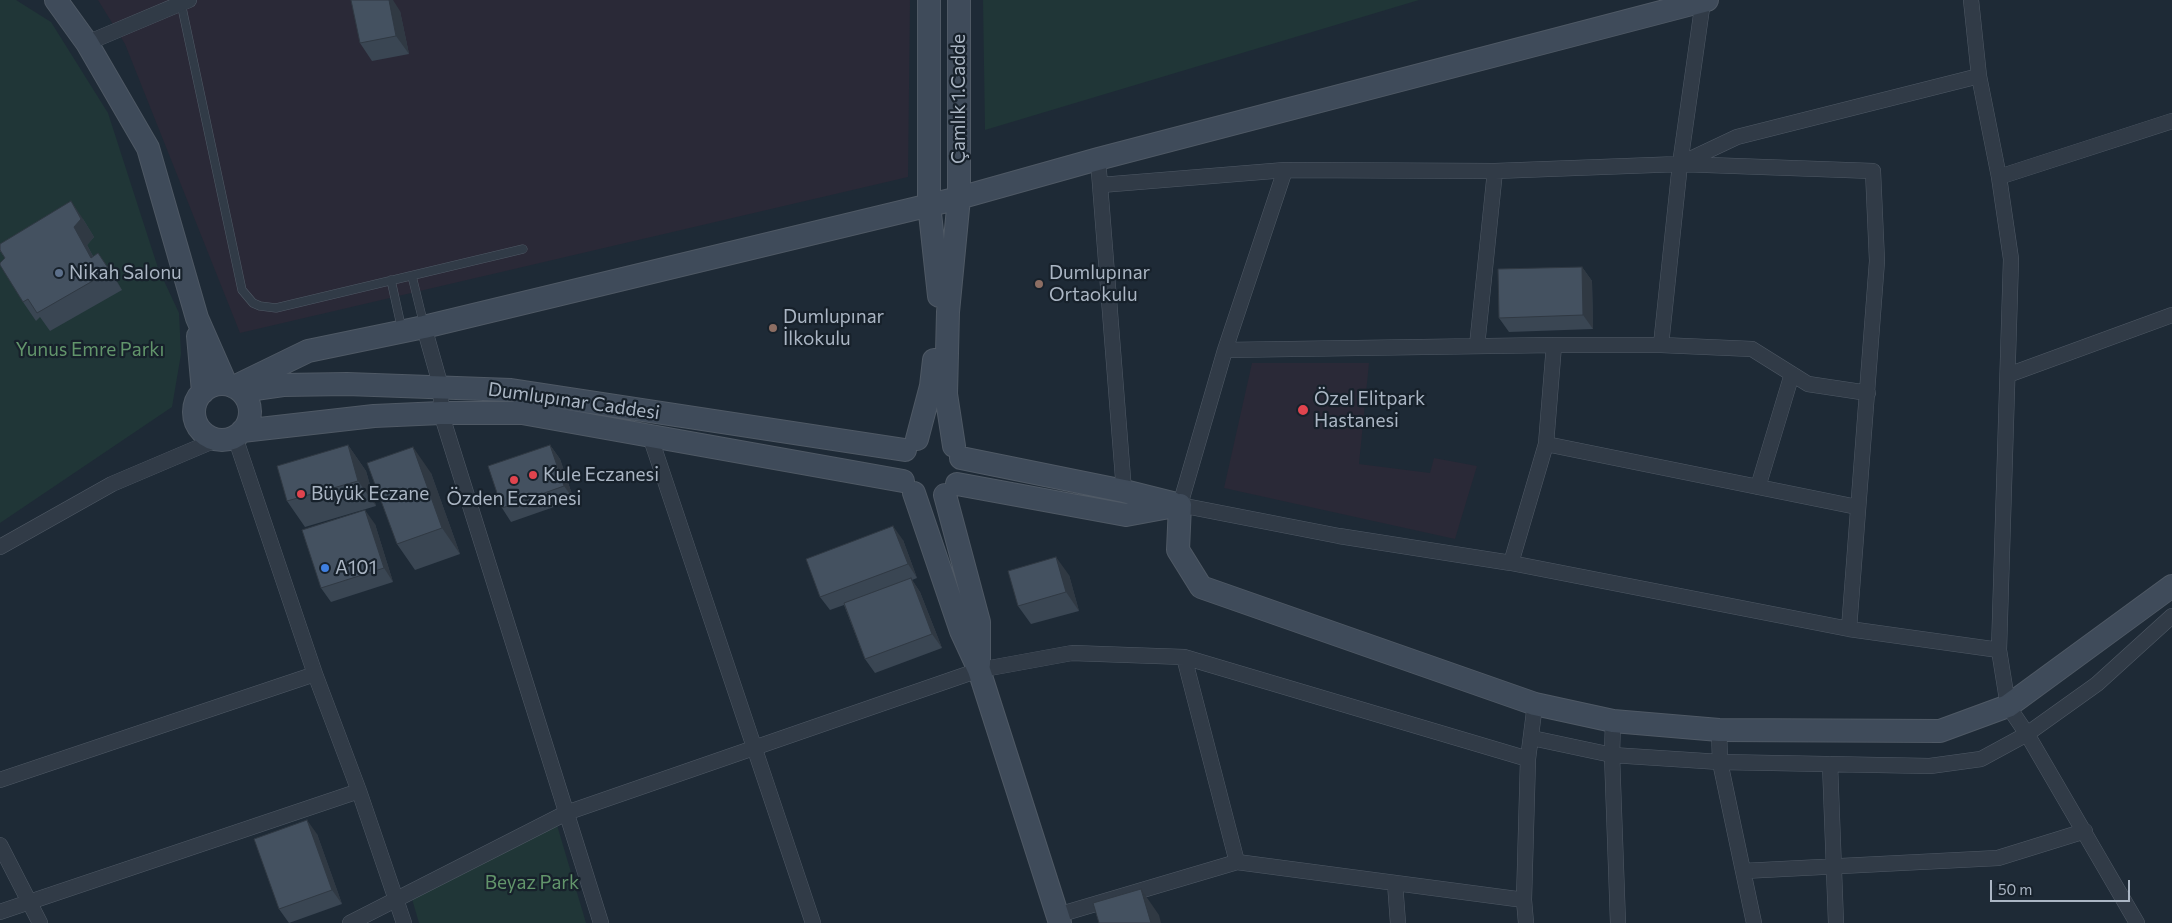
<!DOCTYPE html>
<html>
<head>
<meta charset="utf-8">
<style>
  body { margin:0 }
  #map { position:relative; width:2172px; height:923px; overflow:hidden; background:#1e2a36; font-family:Commissioner,sans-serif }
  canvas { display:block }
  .scale { position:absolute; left:1990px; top:880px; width:140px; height:22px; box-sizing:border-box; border:2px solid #abb6c4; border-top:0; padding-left:6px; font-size:15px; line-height:18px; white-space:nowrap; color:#abb6c4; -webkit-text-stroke:4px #17212b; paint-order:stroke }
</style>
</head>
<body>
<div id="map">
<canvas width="2172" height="923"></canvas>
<div class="scale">50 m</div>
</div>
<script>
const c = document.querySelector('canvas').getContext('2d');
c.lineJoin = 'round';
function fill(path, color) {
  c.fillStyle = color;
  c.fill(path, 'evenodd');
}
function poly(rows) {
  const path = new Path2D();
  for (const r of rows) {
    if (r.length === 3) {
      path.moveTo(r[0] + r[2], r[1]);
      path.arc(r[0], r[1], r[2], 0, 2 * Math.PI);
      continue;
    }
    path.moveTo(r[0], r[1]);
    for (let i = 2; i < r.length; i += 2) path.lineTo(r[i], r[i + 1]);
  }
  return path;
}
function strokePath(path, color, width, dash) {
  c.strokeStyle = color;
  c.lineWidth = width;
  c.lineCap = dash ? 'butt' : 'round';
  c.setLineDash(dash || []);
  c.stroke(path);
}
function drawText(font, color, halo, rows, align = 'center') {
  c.font = font + ' Commissioner,sans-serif';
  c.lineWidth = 4.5;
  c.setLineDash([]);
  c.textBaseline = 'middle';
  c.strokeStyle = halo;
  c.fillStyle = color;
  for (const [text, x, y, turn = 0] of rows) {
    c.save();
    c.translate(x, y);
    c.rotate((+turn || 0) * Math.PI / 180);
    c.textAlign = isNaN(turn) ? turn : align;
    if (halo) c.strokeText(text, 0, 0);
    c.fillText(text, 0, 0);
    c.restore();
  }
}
const medical = poly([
  [98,0,910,0,908,177,240,333,125,44],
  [1252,363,1369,363,1359,464,1430,473,1434,458,1477,466,1455,539,1224,488]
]);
const green = poly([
  [0,0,16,0,51,22,108,113,158,268,179,313,181,354,172,407,0,523],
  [983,0,1419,0,985,130],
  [557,825,586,923,419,923,412,899]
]);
const lane = poly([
  [181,3,242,290,253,303,260,306,276,308,523,249],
  [412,276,424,325],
  [391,280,402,330]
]);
const street = poly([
  [1971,0,1979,76,1999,177,2011,259,1999,650],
  [87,43,189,0],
  [1098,159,1124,491],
  [1684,162,1737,137,1979,76],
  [1285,170,1225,350,1180,505,1339,536,1511,563,1849,629,1999,650,2008,706,2027,734,2137,923],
  [1999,177,2172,121],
  [1101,185,1285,170,1495,171,1680,164,1873,171,1877,261,1849,629],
  [424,327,441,387,441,413,601,923],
  [1661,345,1680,164,1703,1],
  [1477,346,1495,171],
  [1225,350,1554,345,1661,345,1752,349,1808,384,1868,393],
  [2008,375,2172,315],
  [650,436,813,923],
  [235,437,315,674,359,791,404,923],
  [1546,444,1857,507],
  [1758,487,1792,374],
  [0,547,112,484,218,439],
  [1511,563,1546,444,1554,345],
  [1184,657,1237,862],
  [1613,721,1612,755,1618,923],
  [1719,730,1720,762,1754,923],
  [1532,738,1612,755,1720,762,1930,766,1981,759,2027,734,2097,684,2172,616],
  [1830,764,1836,923],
  [0,780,315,674],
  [0,845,40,923],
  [1743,871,1998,858,2085,831],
  [1395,883,1398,923],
  [0,912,359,791],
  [1058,915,1237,862,1524,900],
  [350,923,566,813,979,670,1072,653,1184,657,1528,759],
  [1526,923,1524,900,1528,759,1535,704]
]);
const secondary = poly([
  [56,0,87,43,148,148,197,318,226,384],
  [929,0,929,204,939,296],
  [198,336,203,392],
  [222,412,28],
  [234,387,308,351,424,327,959,198,1098,159,1707,0],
  [241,391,283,385,347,384,511,390,905,450],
  [242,431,374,416,441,413,522,413,903,481],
  [917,439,931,386,934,360],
  [954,446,946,394,948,312,959,198,959,0],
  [961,458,1124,491,1172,503],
  [957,484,1126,515,1180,505],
  [914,493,961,631,979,670,1060,923],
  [945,495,979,622,979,664],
  [1180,505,1178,550,1201,587,1535,704,1613,721,1719,730,1940,731,2008,706,2172,586]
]);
const wall = poly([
  [400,11,409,54,372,61,360,43],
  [83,219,94,237,87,245,93,256,111,271,122,290,50,331,40,317,36,321,23,302,5,258,0,251],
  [1582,267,1592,281,1593,329,1509,332,1499,318],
  [348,445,366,471,376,506,305,527,287,501],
  [550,445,560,459,574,500,511,522,502,508],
  [431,473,460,554,415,570,397,544],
  [375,524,393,582,331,602,321,588],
  [903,540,917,578,912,580,920,592,942,648,875,673,865,659,844,605,830,610,820,597],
  [1069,575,1079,611,1031,624,1018,606],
  [317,834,342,904,289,923,279,909]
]);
const shadedWall = poly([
  [389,0,393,0,400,11,409,54,396,36],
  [71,201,83,219,94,237,87,245,103,276,91,258,74,227],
  [98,253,111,271,122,290,110,271],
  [1582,267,1592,281,1593,329,1583,315],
  [348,445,366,471,376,506,358,481],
  [550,445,560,459,574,500,564,486],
  [413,447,431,473,460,554,442,528],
  [365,510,375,524,393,582,384,568],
  [893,526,903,540,917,578,908,564],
  [1056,557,1069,575,1079,611,1066,592],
  [911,578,920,592,942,648,932,634],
  [307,820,317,834,342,904,332,890],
  [1141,889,1159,915,1161,923,1151,923]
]);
const building = poly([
  [351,0,389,0,396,36,360,43,351,0],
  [71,201,81,219,74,227,91,258,98,253,110,271,37,313,28,299,23,302,0,265,0,263,5,258,0,250,0,244,71,201],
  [1582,267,1583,315,1499,318,1498,269,1582,267],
  [348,445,358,481,287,501,277,466,348,445],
  [550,445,564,486,502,508,488,466,550,445],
  [413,447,442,528,397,544,367,463,413,447],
  [365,510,384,568,321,588,302,530,365,510],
  [893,526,908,564,820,597,806,559,893,526],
  [1056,557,1066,592,1018,606,1008,571,1056,557],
  [911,578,932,634,865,659,844,603,911,578],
  [307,820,332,890,279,909,254,839,307,820],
  [1141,889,1151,923,1099,923,1093,903,1141,889]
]);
const markers = [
  [59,273,5,"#5c6f8a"],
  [1039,284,5,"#8d6e63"],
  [773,328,5,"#8d6e63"],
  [1303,410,6,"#e0444e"],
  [533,475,5,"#e0444e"],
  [514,480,5,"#e0444e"],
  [301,494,5,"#e0444e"],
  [325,568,5,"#3f7fe0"]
];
const streetNames = [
  ["Çamlık 1.Cadde",959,99,-90],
  ["Dumlupınar Caddesi",574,401,8]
];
const poiNames = [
  ["Nikah Salonu",69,273],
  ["Dumlupınar",1049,273],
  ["Ortaokulu",1049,295],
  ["Dumlupınar",783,317],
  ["İlkokulu",783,339],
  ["Özel Elitpark",1314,399],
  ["Hastanesi",1314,421],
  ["Kule Eczanesi",543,475],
  ["Büyük Eczane",311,494],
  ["Özden Eczanesi",514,499,"center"],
  ["A101",335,568]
];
const parkNames = [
  ["Yunus Emre Parkı",90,350],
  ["Beyaz Park",532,883]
];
fill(medical, '#2a2937');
fill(green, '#203637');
strokePath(lane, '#4f5965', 9);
strokePath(street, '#4f5965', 16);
strokePath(secondary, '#4f5965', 24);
strokePath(lane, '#313b47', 8);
strokePath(street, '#313b47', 15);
strokePath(secondary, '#3f4b5a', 22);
fill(wall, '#3a4653');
fill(shadedWall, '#303943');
fill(building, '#445160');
strokePath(building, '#303943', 1);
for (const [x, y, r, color] of markers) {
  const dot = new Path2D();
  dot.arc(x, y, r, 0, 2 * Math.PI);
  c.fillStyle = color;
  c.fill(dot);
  strokePath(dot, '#17212b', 2);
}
drawText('19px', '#abb6c4', '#17212b', streetNames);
drawText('19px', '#abb6c4', '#17212b', poiNames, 'left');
drawText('19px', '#62956b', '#17212b', parkNames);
</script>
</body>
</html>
